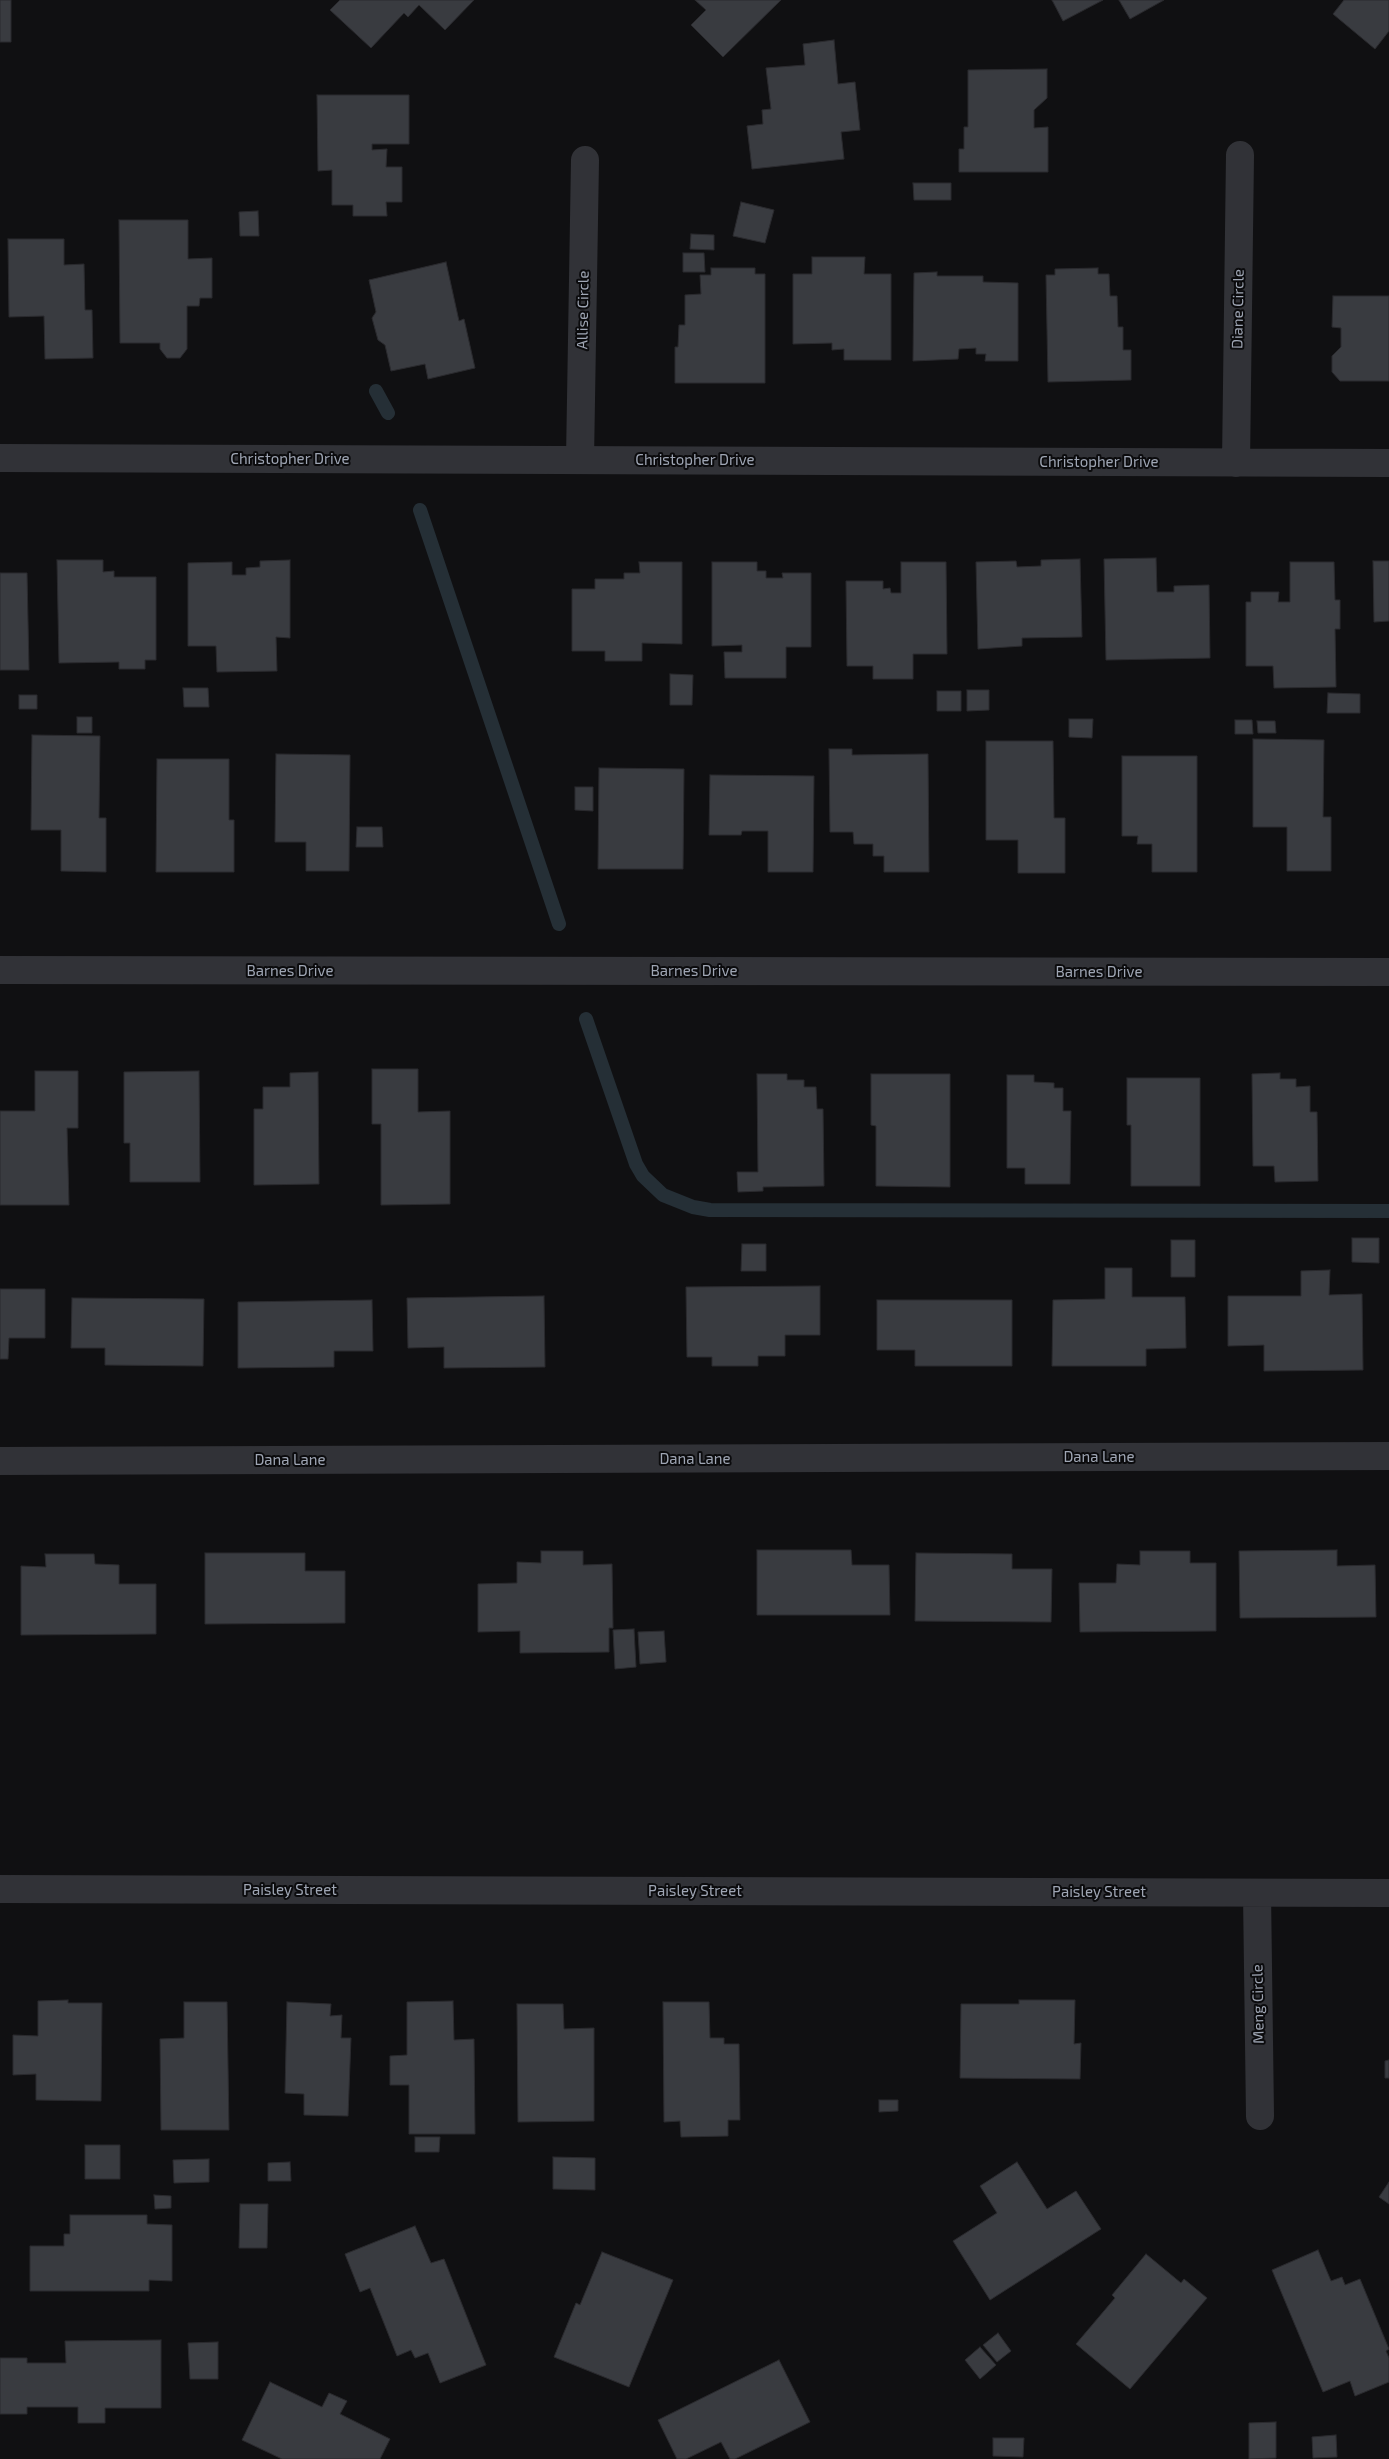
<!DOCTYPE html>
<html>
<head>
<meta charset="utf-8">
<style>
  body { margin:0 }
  canvas { display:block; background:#101012 }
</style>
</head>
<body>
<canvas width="1389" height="2459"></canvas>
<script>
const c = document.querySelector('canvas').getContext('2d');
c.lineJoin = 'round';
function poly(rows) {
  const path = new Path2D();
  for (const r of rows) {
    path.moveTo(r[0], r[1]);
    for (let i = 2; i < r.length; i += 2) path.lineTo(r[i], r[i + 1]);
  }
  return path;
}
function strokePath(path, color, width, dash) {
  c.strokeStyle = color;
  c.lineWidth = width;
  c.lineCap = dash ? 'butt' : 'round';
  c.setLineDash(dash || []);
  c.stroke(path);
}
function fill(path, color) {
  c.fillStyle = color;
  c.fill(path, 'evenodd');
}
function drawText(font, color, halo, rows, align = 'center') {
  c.font = font + ' "Exo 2",sans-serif';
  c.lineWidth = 4;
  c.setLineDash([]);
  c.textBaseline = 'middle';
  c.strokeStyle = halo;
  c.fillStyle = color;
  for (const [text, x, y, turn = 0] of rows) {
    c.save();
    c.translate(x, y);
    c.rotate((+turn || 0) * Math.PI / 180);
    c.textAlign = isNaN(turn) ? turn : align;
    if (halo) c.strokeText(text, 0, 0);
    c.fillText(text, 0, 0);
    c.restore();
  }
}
const stream = poly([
  [376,391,388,413],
  [420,510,559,924],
  [586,1019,636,1164,643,1176,663,1195,693,1207,710,1210,1389,1211]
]);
const building = poly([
  [0,0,11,0,11,42,0,42,0,0],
  [340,0,474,0,445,30,419,5,408,17,404,13,371,48,330,10,340,0],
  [695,0,781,0,723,57,691,25,706,10,695,0],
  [1052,0,1103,0,1063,21,1052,0],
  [1119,0,1164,0,1130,19,1119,0],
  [1344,0,1389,0,1389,31,1375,49,1333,14,1344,0],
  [834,40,838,84,855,82,860,130,841,132,844,159,752,169,747,126,763,124,762,110,771,109,766,68,805,65,803,44,834,40],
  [1047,69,1047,98,1034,110,1034,128,1048,127,1048,172,959,172,959,149,964,149,964,127,968,127,968,70,1047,69],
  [317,95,409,95,409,144,372,144,372,150,387,149,386,167,402,167,402,202,386,202,387,216,353,216,353,205,332,205,332,170,318,171,317,95],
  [913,183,951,183,951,200,914,200,913,183],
  [741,202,774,210,765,243,733,236,741,202],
  [258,211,259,236,240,236,239,212,258,211],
  [119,220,188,220,188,259,212,258,212,298,200,298,199,306,187,306,187,349,180,358,167,358,160,349,160,343,120,343,119,220],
  [691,234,714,235,714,250,690,249,691,234],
  [8,239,64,239,64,265,84,264,85,310,92,310,93,358,45,359,44,316,9,317,8,239],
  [683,253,704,253,705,272,683,272,683,253],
  [812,257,865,257,864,274,891,274,891,360,844,360,844,349,832,350,832,343,793,344,793,274,812,274,812,257],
  [446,262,459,321,464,319,475,368,428,379,425,364,391,371,385,345,378,340,372,318,376,312,369,280,446,262],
  [711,268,755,268,755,274,765,274,765,383,675,383,675,347,678,347,679,325,685,325,685,295,701,294,700,275,711,275,711,268],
  [1098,268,1098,274,1109,274,1110,296,1117,296,1118,327,1123,327,1123,350,1131,350,1131,380,1048,382,1046,275,1055,275,1055,269,1098,268],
  [937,272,937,276,983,276,983,282,1018,283,1018,361,985,361,986,354,976,354,976,348,959,349,958,359,913,361,914,273,937,272],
  [1333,296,1389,296,1389,381,1340,381,1332,372,1332,356,1341,347,1341,328,1332,327,1333,296],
  [1156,558,1157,592,1174,592,1174,586,1209,585,1210,658,1106,660,1104,559,1156,558],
  [1080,559,1082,637,1022,638,1022,646,978,649,976,562,1016,561,1017,567,1041,566,1041,560,1080,559],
  [57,560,103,560,103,572,114,571,114,577,156,577,156,660,145,660,145,669,119,669,119,662,59,663,57,560],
  [290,560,290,638,276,637,277,671,217,672,216,646,188,646,188,563,232,562,232,575,246,575,246,568,260,567,260,561,290,560],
  [1373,561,1389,561,1389,621,1374,622,1373,561],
  [639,562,682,562,682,644,642,643,642,661,605,661,605,651,572,651,572,589,595,589,595,579,624,579,624,573,640,573,639,562],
  [712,562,757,562,757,571,766,571,766,578,783,578,782,573,811,573,811,647,786,647,786,678,725,678,724,652,742,652,742,645,712,646,712,562],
  [901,562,946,562,947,654,913,654,913,679,873,679,873,666,847,666,846,581,883,581,883,589,890,588,891,593,901,593,901,562],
  [1290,562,1334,562,1335,600,1340,600,1340,629,1335,629,1336,687,1274,688,1273,666,1246,666,1246,602,1251,602,1251,592,1279,592,1278,602,1290,602,1290,562],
  [0,573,27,573,29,670,0,670,0,573],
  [670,674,693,675,692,705,670,705,670,674],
  [183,688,208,688,209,707,184,707,183,688],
  [967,690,989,690,989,710,967,711,967,690],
  [937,691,961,691,961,711,937,711,937,691],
  [1328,693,1360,694,1360,713,1327,713,1328,693],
  [19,695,37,695,37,709,19,709,19,695],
  [77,717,92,717,92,733,77,733,77,717],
  [1069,719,1093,719,1092,738,1069,737,1069,719],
  [1235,720,1252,720,1253,734,1235,734,1235,720],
  [1257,721,1275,721,1276,733,1258,733,1257,721],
  [32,735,100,736,99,818,106,818,106,872,61,871,61,830,31,830,32,735],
  [1253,739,1324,740,1323,817,1331,817,1331,871,1287,871,1287,827,1253,827,1253,739],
  [986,741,1053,741,1054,818,1065,818,1065,873,1018,873,1018,840,986,840,986,741],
  [829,749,852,749,852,755,928,754,929,872,884,872,884,856,873,856,873,844,854,844,853,832,830,832,829,749],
  [276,754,350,755,349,871,306,871,306,842,275,842,276,754],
  [1122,756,1197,756,1197,872,1152,872,1152,844,1137,844,1138,836,1122,836,1122,756],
  [157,759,229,759,229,820,234,820,234,872,156,872,157,759],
  [599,768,684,769,683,869,598,869,599,768],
  [710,775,814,776,813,872,768,872,768,831,742,831,741,835,709,835,710,775],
  [575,787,593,787,593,811,575,810,575,787],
  [357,827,382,827,383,847,356,847,357,827],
  [372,1069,418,1069,418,1112,450,1111,450,1204,381,1205,381,1124,372,1124,372,1069],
  [35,1071,78,1071,78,1128,67,1128,69,1205,0,1205,0,1111,35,1111,35,1071],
  [199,1071,200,1182,130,1182,130,1143,124,1143,124,1072,199,1071],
  [318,1072,319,1184,254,1185,254,1109,263,1109,263,1087,290,1087,290,1073,318,1072],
  [1280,1073,1280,1079,1296,1079,1296,1087,1310,1086,1310,1112,1317,1112,1318,1181,1275,1182,1274,1166,1253,1166,1252,1074,1280,1073],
  [757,1074,787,1074,787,1080,804,1080,804,1087,816,1087,817,1109,823,1109,824,1186,763,1187,763,1191,738,1192,737,1172,758,1172,757,1074],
  [871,1074,950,1074,950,1187,876,1186,876,1126,871,1125,871,1074],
  [1007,1075,1034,1075,1034,1082,1054,1083,1054,1088,1063,1088,1063,1111,1071,1111,1070,1184,1025,1184,1025,1168,1007,1168,1007,1075],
  [1127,1078,1200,1078,1200,1186,1131,1186,1131,1125,1127,1125,1127,1078],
  [1352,1238,1379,1238,1379,1263,1352,1262,1352,1238],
  [1171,1240,1195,1240,1195,1277,1171,1277,1171,1240],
  [742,1244,766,1244,766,1271,741,1271,742,1244],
  [1105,1268,1132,1268,1132,1297,1185,1297,1186,1348,1146,1349,1146,1366,1052,1366,1053,1300,1105,1299,1105,1268],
  [1330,1270,1329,1295,1362,1294,1363,1370,1264,1371,1264,1345,1228,1346,1228,1296,1301,1296,1301,1271,1330,1270],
  [820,1286,820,1335,785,1335,785,1356,758,1356,758,1366,712,1366,712,1357,687,1357,686,1287,820,1286],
  [0,1289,45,1289,45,1338,9,1338,8,1359,0,1359,0,1289],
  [544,1296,545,1367,444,1368,444,1347,408,1348,407,1298,544,1296],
  [72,1298,204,1299,203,1366,105,1365,105,1348,71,1348,72,1298],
  [372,1300,373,1351,334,1351,334,1367,238,1368,238,1302,372,1300],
  [877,1300,1012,1300,1012,1366,915,1366,915,1350,877,1350,877,1300],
  [757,1550,851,1550,852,1565,889,1565,890,1615,757,1615,757,1550],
  [1337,1550,1337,1566,1375,1565,1376,1617,1240,1618,1239,1551,1337,1550],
  [541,1551,583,1551,583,1565,612,1564,613,1628,609,1628,609,1652,520,1653,520,1631,478,1632,478,1584,517,1583,517,1562,541,1563,541,1551],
  [1140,1551,1190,1551,1190,1563,1216,1563,1216,1631,1080,1632,1079,1583,1116,1583,1117,1564,1140,1565,1140,1551],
  [205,1553,305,1553,305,1571,345,1571,345,1623,205,1624,205,1553],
  [916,1553,1012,1554,1012,1569,1052,1569,1051,1622,915,1621,916,1553],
  [45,1554,94,1554,95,1564,119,1565,119,1584,156,1584,156,1634,21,1635,21,1566,46,1567,45,1554],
  [634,1629,636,1667,615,1669,613,1630,634,1629],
  [664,1631,666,1662,640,1664,638,1632,664,1631],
  [68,2000,68,2003,102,2003,101,2101,36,2100,36,2074,13,2075,13,2035,38,2036,38,2001,68,2000],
  [1019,2000,1075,2000,1074,2044,1081,2043,1080,2079,960,2078,961,2004,1019,2004,1019,2000],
  [453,2001,454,2040,474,2039,475,2134,409,2134,409,2085,390,2085,390,2056,407,2055,407,2002,453,2001],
  [184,2002,227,2002,229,2130,161,2130,160,2039,184,2038,184,2002],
  [287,2002,331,2004,330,2016,342,2015,341,2038,351,2038,348,2116,304,2115,304,2094,285,2093,287,2002],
  [663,2002,709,2002,710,2038,724,2038,724,2044,739,2044,740,2120,728,2120,728,2136,681,2137,680,2121,664,2122,663,2002],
  [517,2004,563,2004,564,2029,594,2028,594,2121,518,2122,517,2004],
  [1389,2060,1389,2078,1385,2078,1385,2061,1389,2060],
  [879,2100,898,2100,898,2111,879,2112,879,2100],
  [415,2137,440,2137,439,2152,415,2152,415,2137],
  [85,2145,120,2145,120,2179,85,2179,85,2145],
  [553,2157,595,2158,595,2190,553,2189,553,2157],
  [209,2159,209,2182,174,2183,173,2160,209,2159],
  [290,2162,291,2181,268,2181,268,2163,290,2162],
  [1017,2162,1047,2209,1076,2191,1101,2229,990,2300,953,2241,997,2213,980,2186,1017,2162],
  [1389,2182,1389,2204,1379,2197,1389,2182],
  [154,2195,171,2196,171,2208,155,2209,154,2195],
  [240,2204,268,2204,267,2248,239,2248,240,2204],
  [70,2215,147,2215,147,2224,172,2225,172,2281,149,2280,149,2291,30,2291,30,2246,64,2246,64,2234,70,2234,70,2215],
  [415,2226,431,2263,444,2259,486,2365,440,2383,428,2353,415,2358,411,2350,397,2356,370,2288,360,2292,345,2254,415,2226],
  [1318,2250,1331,2281,1342,2277,1345,2285,1360,2279,1389,2349,1386,2351,1389,2358,1389,2382,1355,2396,1350,2381,1323,2392,1272,2270,1318,2250],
  [602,2252,673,2280,629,2387,554,2357,576,2303,580,2305,602,2252],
  [1146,2254,1181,2283,1184,2279,1207,2298,1130,2389,1076,2344,1115,2298,1112,2295,1146,2254],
  [998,2333,1011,2351,997,2362,983,2345,998,2333],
  [161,2340,161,2408,105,2408,105,2423,78,2423,78,2407,27,2407,27,2414,0,2414,0,2358,27,2358,27,2363,66,2363,65,2341,161,2340],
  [218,2342,218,2379,190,2379,188,2343,218,2342],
  [980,2347,996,2365,980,2379,965,2360,980,2347],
  [779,2360,810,2422,735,2459,730,2459,721,2442,686,2459,677,2459,658,2420,779,2360],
  [270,2382,322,2407,329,2393,347,2401,340,2414,390,2439,380,2459,282,2459,242,2440,270,2382],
  [1276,2422,1276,2458,1249,2459,1249,2423,1276,2422],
  [1336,2435,1337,2457,1313,2458,1312,2437,1336,2435],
  [993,2438,1024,2438,1023,2457,993,2456,993,2438]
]);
const minor = poly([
  [0,458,1389,463],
  [580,459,585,160],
  [1236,463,1240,155],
  [0,970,1389,972],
  [0,1461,1389,1456],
  [0,1889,1389,1893],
  [1257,1893,1260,2116]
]);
const streetNames = [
  ["Diane Circle",1238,309,-89],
  ["Allise Circle",583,310,-89],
  ["Christopher Drive",290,459],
  ["Christopher Drive",695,460],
  ["Christopher Drive",1099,462],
  ["Barnes Drive",290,971],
  ["Barnes Drive",694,971],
  ["Barnes Drive",1099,972],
  ["Dana Lane",1099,1457],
  ["Dana Lane",695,1459],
  ["Dana Lane",290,1460],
  ["Paisley Street",290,1890],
  ["Paisley Street",695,1891],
  ["Paisley Street",1099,1892],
  ["Meng Circle",1258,2004,-91]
];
strokePath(stream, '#252f36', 14);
fill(building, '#393b40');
strokePath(building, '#2a2a2e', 1);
strokePath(minor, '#313237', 28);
drawText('15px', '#9fa6b4', '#0b0b0d', streetNames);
</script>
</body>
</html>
